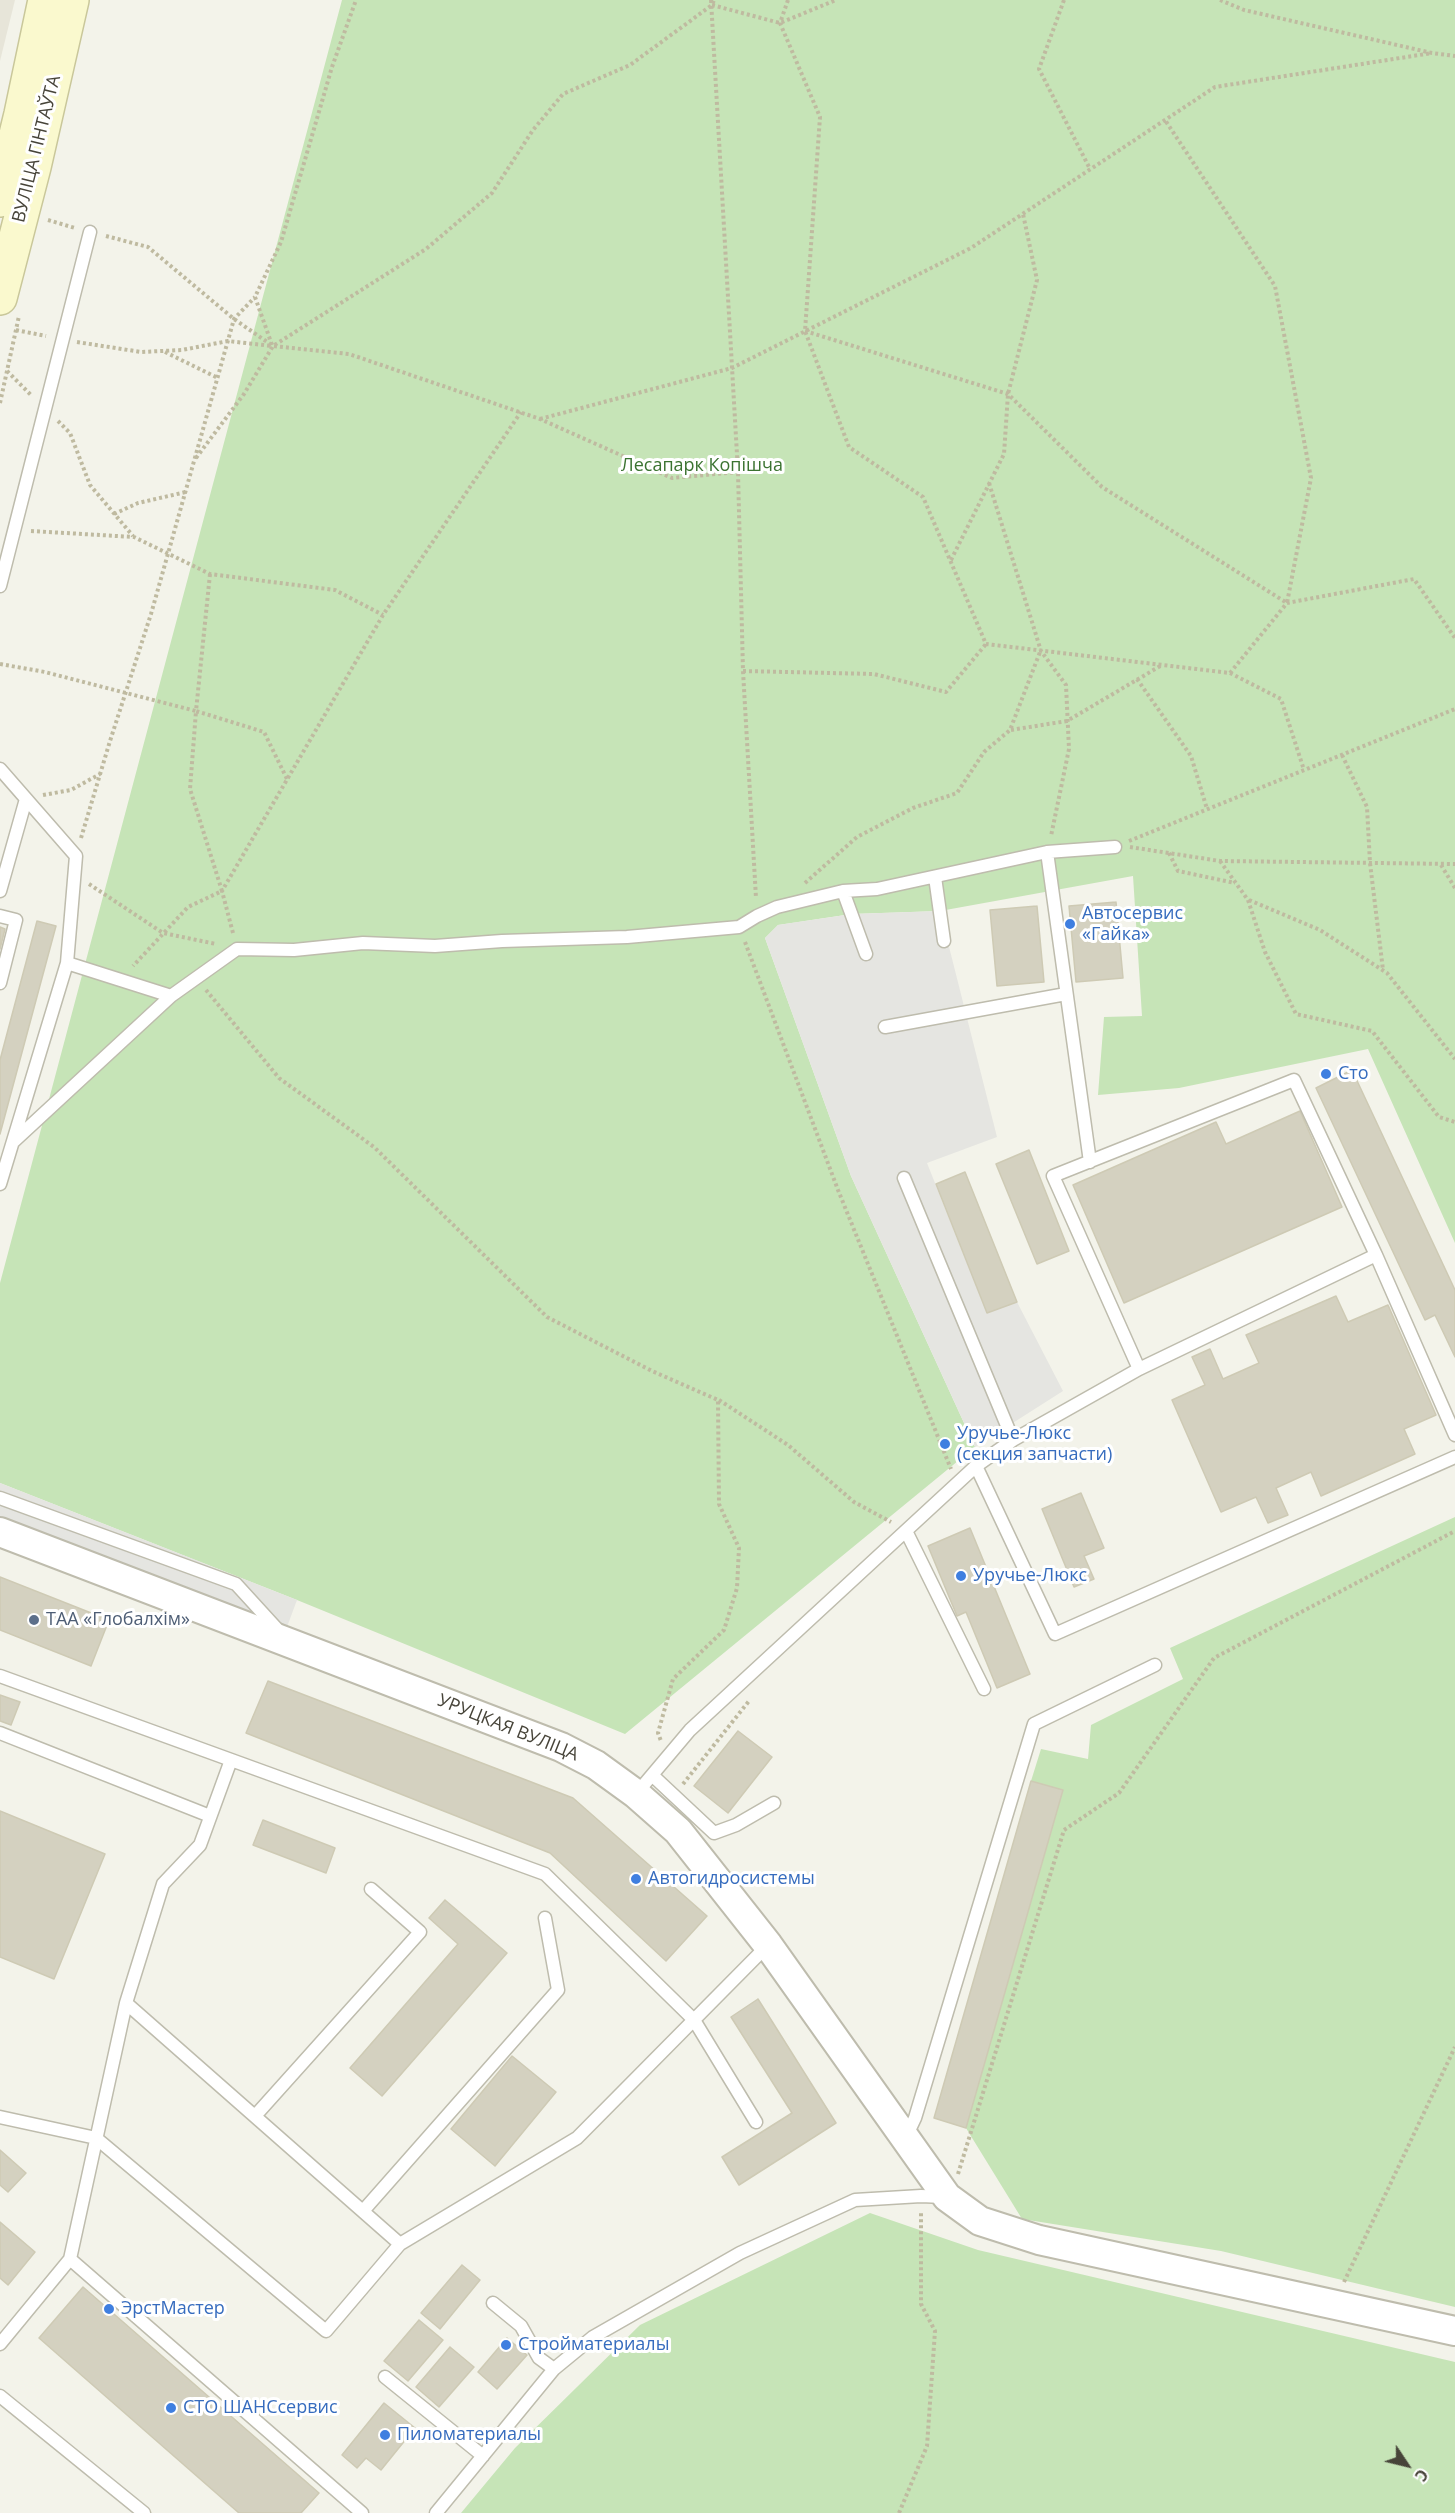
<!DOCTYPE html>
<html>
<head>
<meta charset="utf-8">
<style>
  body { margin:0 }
  #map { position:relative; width:1455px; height:2513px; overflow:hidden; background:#f3f3ea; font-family:"Open Sans",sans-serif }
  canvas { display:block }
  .north { position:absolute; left:1377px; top:2435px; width:60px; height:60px; -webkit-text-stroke:4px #fff; paint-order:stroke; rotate:125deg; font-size:16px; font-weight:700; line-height:24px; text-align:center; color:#474439 }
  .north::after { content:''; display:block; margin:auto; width:21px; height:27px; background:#474439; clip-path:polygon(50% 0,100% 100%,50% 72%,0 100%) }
</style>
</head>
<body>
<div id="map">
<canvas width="1455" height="2513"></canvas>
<div class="north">С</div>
</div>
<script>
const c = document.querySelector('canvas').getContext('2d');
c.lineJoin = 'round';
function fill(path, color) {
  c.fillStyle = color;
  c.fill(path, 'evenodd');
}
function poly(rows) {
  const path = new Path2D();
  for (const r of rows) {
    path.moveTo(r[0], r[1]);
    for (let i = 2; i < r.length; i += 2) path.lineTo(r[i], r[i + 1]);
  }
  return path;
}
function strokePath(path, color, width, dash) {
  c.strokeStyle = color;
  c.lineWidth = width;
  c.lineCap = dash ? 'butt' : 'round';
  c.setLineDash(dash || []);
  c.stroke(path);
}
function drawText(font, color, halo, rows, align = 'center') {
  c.font = font + ' "Open Sans",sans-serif';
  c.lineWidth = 6;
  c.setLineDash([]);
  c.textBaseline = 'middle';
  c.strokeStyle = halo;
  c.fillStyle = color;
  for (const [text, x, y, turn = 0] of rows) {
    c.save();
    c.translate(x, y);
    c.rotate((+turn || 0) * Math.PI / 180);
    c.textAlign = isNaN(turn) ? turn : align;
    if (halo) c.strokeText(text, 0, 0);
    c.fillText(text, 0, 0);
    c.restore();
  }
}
const residential = poly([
  [0,0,15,0,0,61]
]);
const green = poly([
  [342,0,1455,0,1455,1243,1368,1049,1179,1088,1098,1095,1104,1017,1142,1016,1133,876,940,911,852,914,778,925,765,938,851,1176,975,1447,625,1734,297,1600,0,1483,0,1283],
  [1455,1517,1455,2307,1221,2251,1022,2219,966,2128,1063,1790,1031,1781,1041,1749,1088,1759,1091,1725,1183,1679,1170,1648],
  [870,2213,978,2250,1455,2362,1455,2513,461,2513,515,2448,640,2325]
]);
const parking = poly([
  [940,911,997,1137,927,1163,987,1313,1017,1302,1063,1391,975,1447,851,1176,765,938,778,925,852,914],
  [0,1483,297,1600,284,1635,0,1524]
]);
const building = poly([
  [1116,902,1123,978,1076,982,1069,906,1116,902],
  [1037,906,1044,982,997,986,990,910,1037,906],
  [37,921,56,926,0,1134,0,1060,37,921],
  [0,927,5,929,0,949,0,927],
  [1352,1070,1455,1290,1455,1357,1435,1315,1425,1320,1316,1088,1352,1070],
  [1300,1111,1342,1207,1124,1303,1073,1185,1216,1122,1226,1144,1300,1111],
  [1029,1150,1069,1251,1037,1264,996,1164,1029,1150],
  [965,1172,1017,1302,987,1313,936,1184,965,1172],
  [1336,1296,1348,1322,1388,1305,1436,1415,1404,1429,1415,1454,1321,1496,1311,1472,1276,1488,1288,1515,1268,1523,1256,1497,1221,1512,1172,1400,1205,1385,1192,1357,1210,1349,1223,1379,1259,1363,1246,1335,1336,1296],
  [1081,1493,1104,1548,1084,1556,1094,1579,1074,1587,1042,1509,1081,1493],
  [970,1528,1030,1674,997,1688,966,1612,957,1616,928,1546,970,1528],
  [0,1577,109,1620,91,1666,0,1630,0,1577],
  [268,1681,573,1798,707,1916,666,1961,550,1853,246,1733,268,1681],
  [0,1695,20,1702,11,1725,0,1721,0,1695],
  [738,1731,772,1757,728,1813,694,1786,738,1731],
  [1031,1781,1063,1790,966,2128,934,2118,1031,1781],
  [0,1811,105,1854,54,1979,0,1957,0,1811],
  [263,1820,335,1848,326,1873,253,1845,263,1820],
  [445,1900,507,1953,382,2096,350,2068,458,1944,429,1918,445,1900],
  [758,1999,836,2123,739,2185,722,2157,792,2113,731,2017,758,1999],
  [512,2056,556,2092,495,2166,451,2129,512,2056],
  [0,2150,26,2173,8,2192,0,2185,0,2150],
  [0,2222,35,2252,8,2285,0,2278,0,2222],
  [462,2265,480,2280,440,2329,421,2313,462,2265],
  [83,2287,319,2493,301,2513,239,2513,39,2338,83,2287],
  [419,2320,443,2340,408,2381,384,2361,419,2320],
  [507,2338,527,2355,497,2389,478,2372,507,2338],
  [450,2347,474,2367,439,2407,416,2387,450,2347],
  [384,2403,415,2428,381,2470,366,2458,357,2468,342,2455,384,2403]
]);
const path = poly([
  [711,0,738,472,743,671,756,898],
  [788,0,780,23,820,117,805,331,849,447,923,497,986,644,1230,673,1281,699,1304,770],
  [1064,0,1039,69,1090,169],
  [1220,0,1244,10,1432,53,1455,56],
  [712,5,780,23,836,0],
  [48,220,75,228],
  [106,236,148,247,234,319,273,346,349,354,540,419,672,478,738,472],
  [16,330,46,336],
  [805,331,1008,394,1102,487,1287,603,1311,478,1275,286,1165,120],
  [77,342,141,352,182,350,228,341,272,346],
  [272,345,255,297,281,242,332,67,356,0],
  [165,352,218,378],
  [7,371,31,395],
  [0,403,19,316],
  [540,419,732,368,971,248,1215,87,1432,53],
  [58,421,70,433,90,485,133,536],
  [196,458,244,394,273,346,426,249,492,193,533,130,563,94,630,65,712,5,714,0],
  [989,483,1041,651,1066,685,1069,749,1051,836],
  [114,514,138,503,186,492],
  [31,531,134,537,210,574,335,590,383,615],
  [951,560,1004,454,1008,394,1037,280,1023,214],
  [210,574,196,711,264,732,287,779],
  [0,664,45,672,196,711,190,789,222,891,188,907,133,966],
  [743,671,874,674,946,692,986,644],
  [1230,673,1287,603,1414,579,1455,638],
  [1137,679,1191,756,1207,809],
  [1011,730,1067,721,1162,665],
  [1342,755,1367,807,1370,863,1383,970],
  [43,795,71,790,100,774],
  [81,838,110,741,151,614,234,319,255,297],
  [1129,841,1455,709],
  [1130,847,1220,861,1455,864],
  [1169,853,1178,871,1235,883],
  [1220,861,1248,900,1265,952,1296,1014,1372,1031,1439,1117,1455,1122],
  [1441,865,1455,888],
  [805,883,857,837,913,808,957,793,984,752,1010,730,1040,652],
  [89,884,163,933,216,944],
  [1249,900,1320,930,1387,973,1455,1059],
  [233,933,222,891,383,615,521,412],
  [745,942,838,1190,951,1469],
  [206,990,279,1078,374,1147,547,1317,652,1371,718,1400,719,1504,739,1548,737,1588,724,1630,673,1679,658,1733,661,1741],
  [719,1400,788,1445,854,1502,891,1522],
  [683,1784,749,1701],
  [958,2174,1064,1830,1119,1793,1214,1658,1455,1531],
  [1344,2282,1455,2047],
  [899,2513,927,2446,935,2331,921,2304,921,2211]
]);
const service = poly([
  [0,586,90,232],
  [0,769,76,856,67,963,0,1184],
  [1047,852,1090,1162],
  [935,877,944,941],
  [0,891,26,799],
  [843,891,866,954],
  [0,916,16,920,0,983],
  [67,963,171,996],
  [885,1027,1066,994],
  [13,1142,171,996,237,949,294,950,363,943,435,946,502,941,627,937,739,927,757,916,777,907,843,891,877,889,1047,852,1115,847],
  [904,1178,1013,1440],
  [1139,1369,1053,1176,1294,1080,1376,1255],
  [976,1466,1055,1634,1455,1457],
  [0,1498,236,1584,278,1630],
  [906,1531,984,1689],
  [0,1676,545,1874,694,2020,756,2122],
  [0,1733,210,1816],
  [652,1775,714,1833,736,1825,774,1803],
  [636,1794,690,1730,976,1466,1013,1440,1139,1369,1376,1255,1455,1435],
  [126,2003,400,2244,577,2138,768,1945],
  [255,2116,420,1932,371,1889],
  [0,2117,96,2138,326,2331,400,2244],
  [906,2137,915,2118,1034,1724,1155,1665],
  [363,2211,558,1990,545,1918],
  [70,2259,362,2513],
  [493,2303,521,2326,539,2358,554,2369],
  [0,2344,70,2259,126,2003,163,1884,200,1845,231,1760],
  [385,2377,483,2456],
  [0,2396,144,2513],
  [436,2513,554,2369,593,2337,740,2253,855,2200,921,2196,943,2197]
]);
const tertiary = poly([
  [0,1532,561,1747,596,1765,636,1794,678,1831,768,1945,947,2197,980,2221,1039,2240,1455,2331]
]);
const secondary = poly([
  [0,200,21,114,45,0],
  [0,298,34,167,72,0]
]);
const markers = [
  [1070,924,6,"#3f7fe0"],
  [1326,1074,6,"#3f7fe0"],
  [945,1444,6,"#3f7fe0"],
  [961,1576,6,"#3f7fe0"],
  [34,1620,6,"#5c6f8a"],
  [636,1879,6,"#3f7fe0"],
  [109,2309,6,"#3f7fe0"],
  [506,2345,6,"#3f7fe0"],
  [171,2408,6,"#3f7fe0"],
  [385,2435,6,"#3f7fe0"]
];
const streetNames = [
  ["ВУЛІЦА ГІНТАЎТА",37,149,-76],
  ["УРУЦКАЯ ВУЛІЦА",508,1728,22]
];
const parkNames = [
  ["Лесапарк Копішча",702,466]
];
const shopNames = [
  ["Автосервис",1082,914],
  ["«Гайка»",1082,935],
  ["Сто",1338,1074],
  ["Уручье-Люкс",957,1434],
  ["(секция запчасти)",957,1455],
  ["Уручье-Люкс",973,1576],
  ["Автогидросистемы",648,1879],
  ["ЭрстМастер",121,2309],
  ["Стройматериалы",518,2345],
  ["СТО ШАНСсервис",183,2408],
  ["Пиломатериалы",397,2435]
];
const serviceNames = [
  ["ТАА «Глобалхім»",46,1620]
];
fill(residential, '#e7e5d9');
fill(green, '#c6e4b7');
fill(parking, '#e5e5e1');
fill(building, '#d4d1c0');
strokePath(building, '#cecab4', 1.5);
strokePath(service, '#bebcad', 15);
strokePath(tertiary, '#bebcad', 32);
strokePath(secondary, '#c9c79a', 36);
strokePath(path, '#bfbaa0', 4, [3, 3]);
strokePath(service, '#fff', 12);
strokePath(tertiary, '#fff', 28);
strokePath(secondary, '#faf9ce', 33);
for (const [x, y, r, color] of markers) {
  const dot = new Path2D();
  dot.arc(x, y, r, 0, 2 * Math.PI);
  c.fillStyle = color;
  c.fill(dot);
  strokePath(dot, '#fff', 2);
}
drawText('18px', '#474439', '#fff', streetNames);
drawText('18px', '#3b7331', '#fff', parkNames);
drawText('18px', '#366cbe', '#fff', shopNames, 'left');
drawText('18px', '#4e5e75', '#fff', serviceNames, 'left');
</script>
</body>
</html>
